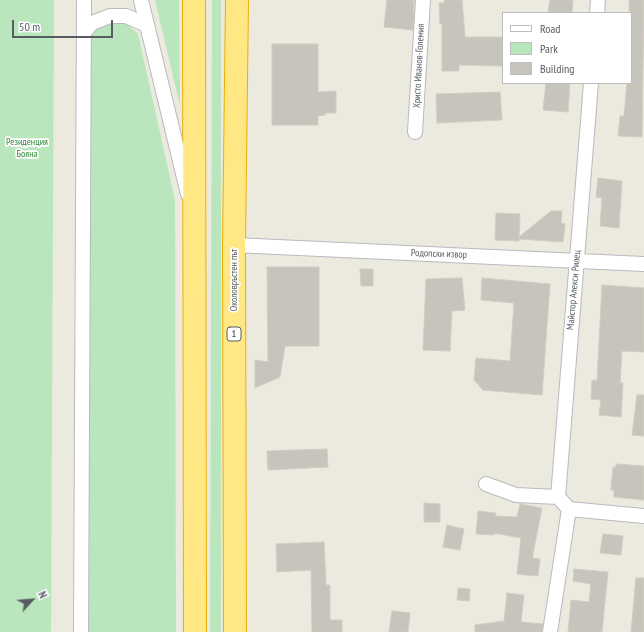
<!DOCTYPE html>
<html>
<head>
<meta charset="utf-8">
<style>
  body { margin:0 }
  #map { position:relative; width:644px; height:632px; overflow:hidden; background:#eceadf; font-family:"PT Sans Narrow",sans-serif }
  canvas { display:block }
  .legend { position:absolute; left:502px; top:12px; width:130px; height:72px; box-sizing:border-box; background:#fff; border:1px solid #bcbec0; margin:0; padding:5px 7px; list-style:none; font-size:12px; color:#585c61 }
  .legend li { display:flex; align-items:center; gap:8px; height:20px }
  .legend b { width:20px; border:1px solid #bcbec0 }
  .north { position:absolute; left:12px; top:580px; width:40px; height:40px; -webkit-text-stroke:3px #fff; paint-order:stroke; rotate:64deg; font-size:11px; font-weight:700; line-height:16px; text-align:center; color:#585c61 }
  .north::after { content:''; display:block; margin:auto; width:14px; height:18px; background:#585c61; clip-path:polygon(50% 0,100% 100%,50% 72%,0 100%) }
  .scale { position:absolute; left:12px; top:20px; width:101px; height:18px; box-sizing:border-box; border:2px solid #585c61; border-top:0; padding-left:5px; font-size:12px; line-height:14px; white-space:nowrap; color:#585c61; -webkit-text-stroke:3px #fff; paint-order:stroke }
</style>
</head>
<body>
<div id="map">
<canvas width="644" height="632"></canvas>
<ul class="legend">
<li><b style="height:5px;background:#fff"></b>Road</li>
<li><b style="height:11px;background:#bae6bd"></b>Park</li>
<li><b style="height:11px;background:#c7c4bd"></b>Building</li>
</ul>
<div class="north">N</div>
<div class="scale">50 m</div>
</div>
<script>
const c = document.querySelector('canvas').getContext('2d');
c.lineJoin = 'round';
function fill(path, color) {
  c.fillStyle = color;
  c.fill(path, 'evenodd');
}
function poly(rows) {
  const path = new Path2D();
  for (const r of rows) {
    path.moveTo(r[0], r[1]);
    for (let i = 2; i < r.length; i += 2) path.lineTo(r[i], r[i + 1]);
  }
  return path;
}
function strokePath(path, color, width, dash) {
  c.strokeStyle = color;
  c.lineWidth = width;
  c.lineCap = dash ? 'butt' : 'round';
  c.setLineDash(dash || []);
  c.stroke(path);
}
function drawText(font, color, halo, rows, align = 'center') {
  c.font = font + ' "PT Sans Narrow",sans-serif';
  c.lineWidth = 3.5;
  c.setLineDash([]);
  c.textBaseline = 'middle';
  c.strokeStyle = halo;
  c.fillStyle = color;
  for (const [text, x, y, turn = 0] of rows) {
    c.save();
    c.translate(x, y);
    c.rotate((+turn || 0) * Math.PI / 180);
    c.textAlign = isNaN(turn) ? turn : align;
    if (halo) c.strokeText(text, 0, 0);
    c.fillText(text, 0, 0);
    c.restore();
  }
}
const green = poly([
  [0,0,54,0,51,632,0,632],
  [155,0,179,0,180,106],
  [212,0,221,0,221,632,210,632],
  [116,21,127,24,138,34,175,200,176,632,86,632,88,147,92,31,104,22]
]);
const building = poly([
  [387,0,414,0,413,30,384,27,387,0],
  [444,0,462,0,465,37,503,37,503,66,459,65,459,71,442,71,442,24,440,24,439,3,444,3,444,0],
  [550,0,573,0,572,13,548,13,550,0],
  [629,0,644,0,642,137,618,136,620,116,624,116,627,83,631,83,629,0],
  [272,44,318,44,318,92,336,91,336,113,325,113,325,115,318,116,318,125,272,125,272,44],
  [546,83,570,83,568,112,543,110,546,83],
  [500,92,502,120,437,123,436,94,500,92],
  [598,178,622,181,619,228,600,226,602,198,596,197,598,178],
  [551,211,562,211,561,223,565,224,563,242,519,239,519,241,495,240,496,213,520,214,519,237,551,211],
  [267,267,319,267,319,346,285,346,280,377,255,388,255,360,268,362,267,267],
  [360,269,373,269,373,286,361,286,360,269],
  [462,278,465,310,452,311,450,351,423,350,426,279,462,278],
  [482,278,550,284,542,395,483,390,474,380,476,358,510,361,514,303,481,300,482,278],
  [602,285,644,288,644,352,622,351,620,383,623,383,621,417,599,415,601,400,591,399,592,380,597,381,602,285],
  [637,395,644,395,644,436,632,435,637,395],
  [327,449,328,467,268,470,267,451,327,449],
  [616,464,644,466,644,500,614,497,614,490,611,490,613,467,616,467,616,464],
  [424,503,440,504,440,522,424,522,424,503],
  [520,504,542,508,533,554,533,558,540,559,538,576,517,574,521,538,494,533,494,535,476,534,478,511,496,513,495,516,517,517,520,504],
  [447,525,464,529,460,550,443,547,447,525],
  [603,534,623,536,621,555,600,553,603,534],
  [324,542,326,585,330,585,330,620,342,620,342,632,312,632,311,570,277,572,276,544,324,542],
  [574,569,608,572,602,632,568,632,571,600,589,602,591,584,573,581,574,569],
  [636,578,644,578,644,632,631,632,636,578],
  [458,588,470,589,469,601,457,600,458,588],
  [507,593,524,595,521,622,543,624,542,632,475,632,475,625,504,621,507,593],
  [392,611,410,613,408,632,389,632,392,611]
]);
const street = poly([
  [141,0,188,194],
  [597,13,598,0],
  [84,33,92,23,110,16,126,16,147,25],
  [415,132,423,0],
  [234,245,644,264],
  [486,484,516,495,558,497,569,509,644,516],
  [558,497,591,83],
  [81,632,84,0],
  [550,632,569,509]
]);
const highway = poly([
  [194,0,195,632],
  [235,632,234,245,237,0]
]);
const shields = [
  [234,334,14]
];
const shieldNames = [
  ["1",234,334]
];
const streetNames = [
  ["Христо Иванов-Големия",419,66,-87],
  ["Родопски извор",439,254,2],
  ["Околовръстен път",234,280,-90],
  ["Майстор Алекси Рилец",574,290,-85]
];
const parkNames = [
  ["Резиденция",27,142],
  ["Бояна",27,154]
];
fill(green, '#bae6bd');
fill(building, '#c7c4bd');
strokePath(building, '#d1ccbe', 1);
strokePath(street, '#b7babf', 16);
strokePath(highway, '#ecaf00', 24);
strokePath(street, '#fff', 14);
strokePath(highway, '#ffe784', 22);
for (const [x, y, w] of shields) {
  const box = new Path2D();
  box.roundRect(x - w / 2, y - 7, w, 14, 3);
  c.fillStyle = '#fff';
  c.fill(box);
  strokePath(box, '#585c61', 1);
}
drawText('bold 9px', '#585c61', null, shieldNames);
drawText('10px', '#585c61', '#fff', streetNames);
drawText('10px', '#32873a', '#fff', parkNames);
</script>
</body>
</html>
